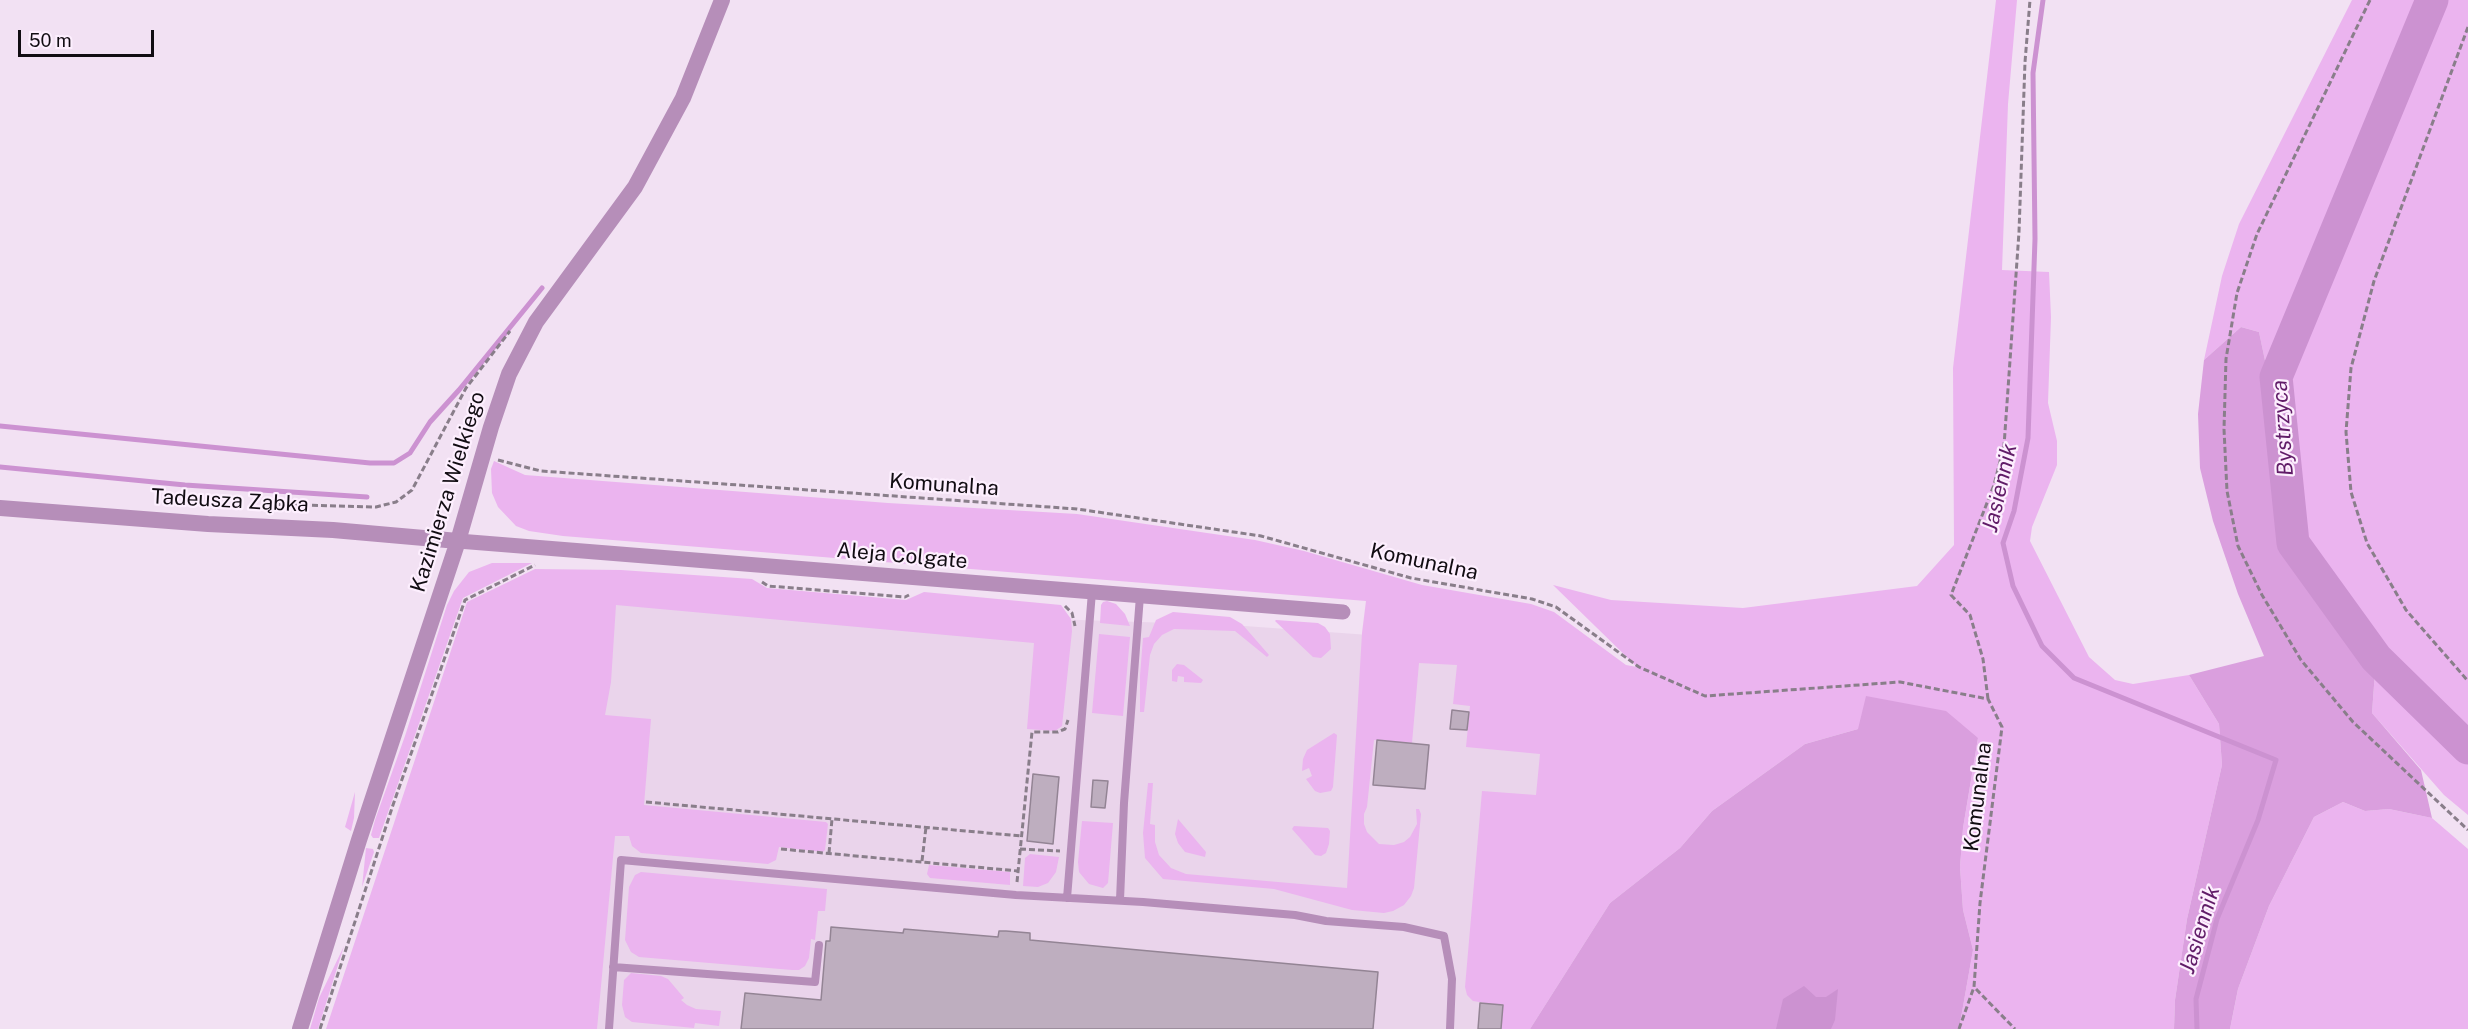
<!DOCTYPE html>
<html>
<head>
<meta charset="utf-8">
<style>
  body { margin:0 }
  #map { position:relative; width:2468px; height:1029px; overflow:hidden; background:#f2e1f3; font-family:"Public Sans",sans-serif }
  canvas { display:block }
  .scale { position:absolute; left:18px; top:30px; width:136px; height:27px; box-sizing:border-box; border:3px solid #110c12; border-top:0; padding-left:8px; font-size:18px; line-height:21px; white-space:nowrap; color:#110c12; -webkit-text-stroke:4px #fdeffe; paint-order:stroke }
</style>
</head>
<body>
<div id="map">
<canvas width="2468" height="1029"></canvas>
<div class="scale">50 m</div>
</div>
<script>
const c = document.querySelector('canvas').getContext('2d');
c.lineJoin = 'round';
function fill(path, color) {
  c.fillStyle = color;
  c.fill(path, 'evenodd');
}
function poly(rows) {
  const path = new Path2D();
  for (const r of rows) {
    path.moveTo(r[0], r[1]);
    for (let i = 2; i < r.length; i += 2) path.lineTo(r[i], r[i + 1]);
  }
  return path;
}
function strokePath(path, color, width, dash) {
  c.strokeStyle = color;
  c.lineWidth = width;
  c.lineCap = dash ? 'butt' : 'round';
  c.setLineDash(dash || []);
  c.stroke(path);
}
function drawText(font, color, halo, rows, align = 'center') {
  c.font = font + ' "Public Sans",sans-serif';
  c.lineWidth = 4.5;
  c.setLineDash([]);
  c.textBaseline = 'middle';
  c.strokeStyle = halo;
  c.fillStyle = color;
  for (const [text, x, y, turn = 0] of rows) {
    c.save();
    c.translate(x, y);
    c.rotate((+turn || 0) * Math.PI / 180);
    c.textAlign = isNaN(turn) ? turn : align;
    if (halo) c.strokeText(text, 0, 0);
    c.fillText(text, 0, 0);
    c.restore();
  }
}
const built = poly([
  [546,583,1020,618,1231,625,1562,649,1525,1029,360,1029]
]);
const green = poly([
  [1996,0,2017,0,2008,104,2002,270,2049,272,2051,317,2048,403,2057,441,2057,465,2032,527,2030,541,2089,657,2115,680,2133,684,2189,675,2219,724,2222,765,2187,919,2175,1000,2174,1029,1959,1029,1973,950,1963,910,1960,867,1963,828,1978,738,1858,729,1805,744,1712,811,1680,848,1610,903,1530,1029,1501,1029,1503,1006,1473,1001,1467,995,1465,987,1482,791,1536,795,1540,754,1466,747,1470,706,1453,704,1457,665,1419,663,1412,743,1374,740,1367,807,1364,814,1364,824,1367,832,1379,844,1394,845,1404,842,1410,837,1417,824,1416,809,1419,809,1421,814,1414,888,1411,896,1404,905,1393,911,1384,913,1352,910,1274,889,1163,879,1145,858,1143,833,1148,783,1153,783,1150,824,1155,825,1155,842,1159,855,1171,868,1186,874,1347,888,1362,633,1366,601,563,536,529,531,516,526,498,507,492,493,491,469,494,461,525,475,888,503,1077,514,1255,540,1304,551,1422,585,1531,604,1554,612,1626,665,1637,667,1553,585,1611,600,1743,608,1917,586,1954,545,1953,368],
  [2352,0,2468,0,2468,815,2444,795,2372,713,2376,658,2293,543,2276,378,2267,370,2259,332,2241,327,2204,360,2222,276,2239,224],
  [492,563,532,563,463,598,379,838,373,838,371,835,375,820,405,736,447,605,454,591,469,572],
  [535,569,621,570,752,579,767,588,906,600,924,592,1061,605,1071,619,1072,631,1062,726,1055,731,1027,729,1034,643,616,605,611,682,605,715,651,719,644,805,826,822,828,824,825,850,823,852,779,847,776,860,768,864,641,853,632,846,629,836,615,836,597,1029,326,1029,467,602],
  [1107,601,1116,604,1125,614,1130,626,1100,623,1101,605,1103,602],
  [1173,612,1230,617,1242,624,1269,655,1267,657,1235,631,1174,629,1162,635,1154,644,1150,655,1144,712,1140,712,1140,676,1143,638,1149,637,1156,620],
  [1276,620,1318,623,1325,627,1330,634,1331,649,1321,658,1313,657,1275,621],
  [1099,634,1130,637,1123,716,1092,713],
  [1177,664,1184,665,1203,680,1201,683,1184,682,1184,677,1178,676,1177,682,1172,681,1172,670],
  [1334,733,1337,735,1333,787,1331,791,1320,793,1315,791,1306,779,1312,776,1309,768,1302,771,1303,759,1307,750],
  [355,792,354,818,351,831,345,827],
  [2343,802,2365,811,2389,809,2432,818,2468,849,2468,1029,2230,1029,2238,989,2269,906,2314,817],
  [1178,819,1206,852,1205,857,1185,852,1178,843,1175,834],
  [1082,821,1113,823,1108,883,1103,888,1089,884,1079,872,1078,862],
  [1294,826,1328,828,1330,831,1329,844,1326,853,1321,856,1315,855,1292,829],
  [366,848,373,849,374,852,362,887],
  [1030,854,1059,857,1056,872,1048,883,1038,887,1023,886,1025,858],
  [929,865,1010,872,1010,885,930,878,927,874],
  [641,872,827,889,825,911,818,911,815,940,811,939,809,958,805,966,799,970,792,970,639,957,631,952,625,940,629,887,635,875],
  [344,946,318,1029,310,1029,319,998],
  [631,973,661,976,668,979,684,998,681,1000,687,1005,696,1009,721,1011,719,1026,695,1023,694,1028,632,1022,625,1017,622,1005,624,980]
]);
const forest = poly([
  [2241,327,2259,332,2267,370,2276,377,2293,543,2376,658,2372,713,2421,770,2432,818,2389,809,2365,811,2343,802,2314,817,2269,906,2238,989,2230,1029,2174,1029,2175,1000,2187,919,2222,765,2219,724,2189,675,2264,656,2238,594,2213,521,2200,468,2198,414,2204,360],
  [1866,696,1946,711,1978,738,1963,828,1960,867,1963,910,1973,950,1959,1029,1530,1029,1610,903,1680,848,1712,811,1805,744,1858,729]
]);
const water = poly([
  [1804,986,1816,997,1826,997,1838,989,1835,1020,1831,1029,1776,1029,1783,999]
]);
const stream = poly([
  [2043,0,2033,73,2035,239,2028,438,2014,511,2003,543,2013,586,2042,646,2074,678,2276,760,2258,820,2217,919,2196,999,2197,1029],
  [0,426,370,463,394,463,410,453,430,422,459,390,542,288],
  [0,467,185,485,367,497]
]);
const river = poly([
  [2432,0,2276,377,2293,543,2376,658,2468,748]
]);
const building = poly([
  [1452,710,1469,712,1467,730,1450,729,1452,710],
  [1377,740,1429,745,1425,789,1373,785,1377,740],
  [1033,774,1059,777,1053,844,1027,841,1033,774],
  [1093,780,1108,781,1105,808,1091,807,1093,780],
  [831,927,903,933,904,929,998,937,999,931,1006,931,1030,933,1030,940,1378,972,1373,1029,741,1029,745,993,821,1000,826,941,830,941,831,927],
  [1480,1003,1503,1005,1501,1029,1478,1029,1480,1003]
]);
const path = poly([
  [2370,0,2257,234,2237,293,2226,359,2224,429,2227,491,2238,546,2262,595,2301,660,2353,722,2468,830],
  [2468,27,2374,281,2351,368,2346,432,2351,492,2367,543,2406,610,2468,681],
  [498,460,541,471,1077,509,1261,536,1411,578,1532,599,1556,607,1639,667,1705,696,1900,682,1988,699,2002,727,1980,903,1974,987,2015,1029],
  [267,504,376,507,396,502,412,490,466,388,510,331],
  [210,507,210,499],
  [762,582,768,586,905,597,909,595],
  [1065,606,1072,613,1075,626],
  [1988,699,1983,659,1970,615,1951,595,1994,485,2004,446,2019,232,2025,62,2030,0],
  [646,802,1021,836],
  [781,849,1018,871],
  [1020,849,1060,851],
  [829,853,832,819],
  [922,861,926,827],
  [1017,882,1032,732,1058,732,1065,729,1068,720],
  [320,1029,393,805,465,600,535,565],
  [1959,1029,1974,987]
]);
const service = poly([
  [1067,898,1092,592],
  [1120,900,1124,803,1140,596],
  [613,967,815,982,819,945],
  [609,1029,621,860,1016,895,1143,902,1295,915,1326,921,1404,927,1444,936,1452,979,1450,1029]
]);
const minor = poly([
  [458,541,1343,612]
]);
const tertiary = poly([
  [0,508,208,524,333,530,458,541],
  [300,1029,359,840,458,541,491,427,509,374,536,322,635,187,683,98,722,0]
]);
const streetNames = [
  ["Komunalna",944,485,4],
  ["Kazimierza Wielkiego",448,492,-73],
  ["Tadeusza Ząbka",230,501,3],
  ["Aleja Colgate",902,556,5],
  ["Komunalna",1424,562,12],
  ["Komunalna",1978,797,-83]
];
const waterNames = [
  ["Bystrzyca",2283,428,-94],
  ["Jasiennik",2000,488,-77],
  ["Jasiennik",2200,930,-73]
];
fill(built, '#ead4eb');
fill(green, '#ebb4ef');
fill(forest, '#da9fde');
fill(water, '#cc92d1');
strokePath(stream, '#cc92d1', 5);
strokePath(river, '#cc92d1', 33);
fill(building, '#beaebf');
strokePath(building, '#938494', 1.5);
strokePath(path, '#897e8a', 3, [6, 3]);
strokePath(service, '#b68eb9', 8);
strokePath(minor, '#b68eb9', 15);
strokePath(tertiary, '#b68eb9', 16);
drawText('21px', '#110c12', '#fdeffe', streetNames);
drawText('italic 22px', '#611c68', '#fdeffe', waterNames);
</script>
</body>
</html>
